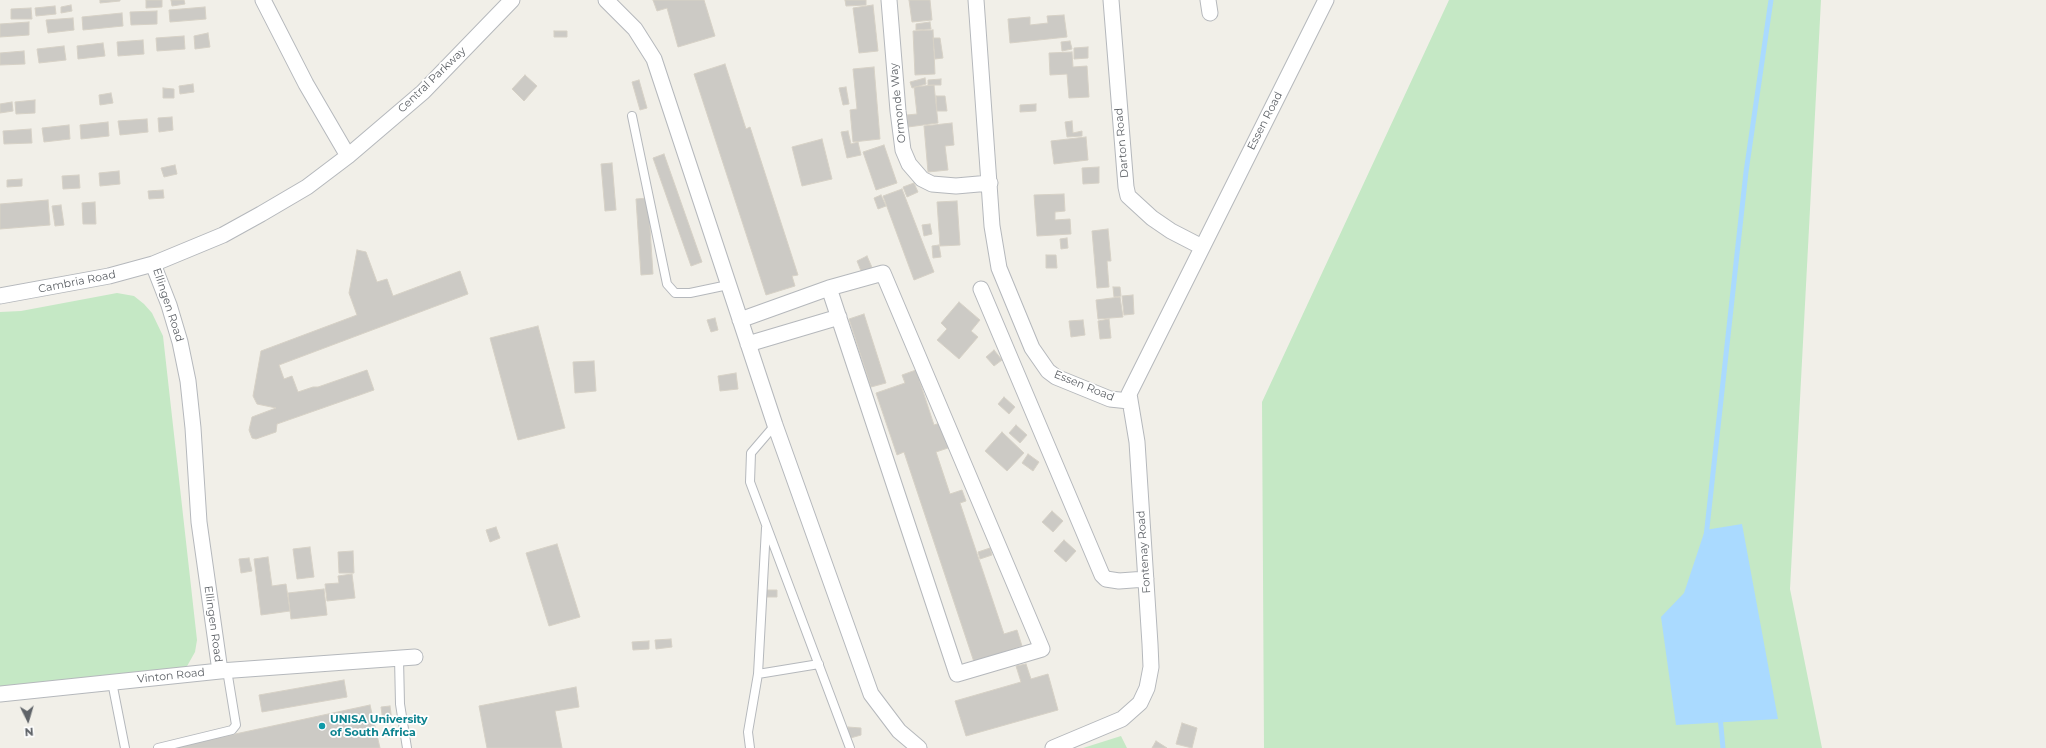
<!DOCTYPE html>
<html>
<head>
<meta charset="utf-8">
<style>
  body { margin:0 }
  #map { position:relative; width:2046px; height:748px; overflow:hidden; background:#f1efe8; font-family:Montserrat,sans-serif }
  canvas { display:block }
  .north { position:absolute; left:8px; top:700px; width:40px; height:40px; -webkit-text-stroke:3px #fff; paint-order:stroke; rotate:175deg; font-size:11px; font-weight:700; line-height:16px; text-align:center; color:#5f6368 }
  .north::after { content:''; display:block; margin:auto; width:14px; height:18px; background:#5f6368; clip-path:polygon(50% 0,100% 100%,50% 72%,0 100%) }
</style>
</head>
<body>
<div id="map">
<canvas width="2046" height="748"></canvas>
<div class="north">N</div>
</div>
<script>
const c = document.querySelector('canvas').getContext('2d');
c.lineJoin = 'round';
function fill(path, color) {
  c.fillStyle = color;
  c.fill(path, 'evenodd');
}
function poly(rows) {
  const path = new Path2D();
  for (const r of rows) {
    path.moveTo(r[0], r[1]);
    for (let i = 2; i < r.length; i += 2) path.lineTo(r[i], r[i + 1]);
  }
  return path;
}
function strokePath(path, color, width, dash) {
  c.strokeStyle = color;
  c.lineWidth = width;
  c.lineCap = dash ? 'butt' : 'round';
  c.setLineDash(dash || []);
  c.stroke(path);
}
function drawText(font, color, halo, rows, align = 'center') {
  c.font = font + ' Montserrat,sans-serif';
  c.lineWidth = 3.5;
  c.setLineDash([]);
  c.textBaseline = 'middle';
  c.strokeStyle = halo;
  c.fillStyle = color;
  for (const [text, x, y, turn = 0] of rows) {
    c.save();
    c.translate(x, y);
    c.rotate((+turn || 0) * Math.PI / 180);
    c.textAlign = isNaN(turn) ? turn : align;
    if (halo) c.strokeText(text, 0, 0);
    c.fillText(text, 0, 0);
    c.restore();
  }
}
const green = poly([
  [1449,0,1821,0,1790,589,1822,748,1264,748,1262,402],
  [117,293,134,296,144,304,152,313,163,336,197,640,195,652,186,668,0,689,0,312,21,311],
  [1121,736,1127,748,1083,748]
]);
const water = poly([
  [1742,524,1778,719,1676,725,1661,617,1684,593,1705,530]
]);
const stream = poly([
  [1706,537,1746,172,1771,0],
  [1720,716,1723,748]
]);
const building = poly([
  [100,0,120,0,120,1,100,3,100,0],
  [146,0,162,0,162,7,146,8,146,0],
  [171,0,184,0,185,4,172,6,171,0],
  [653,0,704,0,715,36,678,47,667,8,657,11,653,0],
  [845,0,866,0,866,5,846,6,845,0],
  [909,0,930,0,932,20,912,22,909,0],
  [71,5,72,11,61,13,61,7,71,5],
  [873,5,878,51,859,53,853,8,873,5],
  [55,6,56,14,36,16,35,8,55,6],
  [205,7,206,19,170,22,169,10,205,7],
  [31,8,32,19,11,19,11,9,31,8],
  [157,11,157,24,131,25,130,12,157,11],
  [122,13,123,26,83,30,82,17,122,13],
  [1064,15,1067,37,1010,43,1008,19,1030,17,1030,25,1048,23,1047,16,1064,15],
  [73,18,74,30,48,33,46,20,73,18],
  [29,22,29,35,0,37,0,24,29,22],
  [930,22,931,29,916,30,916,24,930,22],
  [933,30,935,74,915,75,913,31,933,30],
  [554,31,567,31,567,37,554,37,554,31],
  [208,33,210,47,195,49,194,36,208,33],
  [184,36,185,49,157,51,156,38,184,36],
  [933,38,940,38,943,58,935,59,933,38],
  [143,40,144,54,118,56,117,42,143,40],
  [1070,41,1072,49,1062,51,1061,42,1070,41],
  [103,43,105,56,78,59,77,46,103,43],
  [64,46,66,60,39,63,37,49,64,46],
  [1088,47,1088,58,1074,59,1074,48,1088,47],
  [24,51,25,64,0,65,0,53,24,51],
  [1072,52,1073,67,1087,66,1089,97,1069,98,1067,74,1050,75,1049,53,1072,52],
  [725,64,746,129,750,127,798,275,792,276,795,286,766,295,694,74,725,64],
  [874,67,880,139,853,142,850,110,857,109,853,69,874,67],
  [525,75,537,86,524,101,512,89,525,75],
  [925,78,926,84,912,88,910,82,925,78],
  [941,79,941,85,928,85,928,80,941,79],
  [639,80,647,108,640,110,632,82,639,80],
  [193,84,194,92,180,94,179,86,193,84],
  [934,85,938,123,908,127,907,115,917,114,914,87,934,85],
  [846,87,849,104,843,105,839,88,846,87],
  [163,88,174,89,174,98,163,98,163,88],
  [111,93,113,103,100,105,99,95,111,93],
  [936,96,945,96,947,111,937,111,936,96],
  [35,100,35,113,16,114,15,102,35,100],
  [12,102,13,111,0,113,0,104,12,102],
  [1036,104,1036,111,1020,112,1020,105,1036,104],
  [172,117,173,130,159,132,158,118,172,117],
  [147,119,148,132,120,135,118,121,147,119],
  [1072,121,1073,133,1082,131,1082,136,1067,137,1065,122,1072,121],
  [108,122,109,136,81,139,80,125,108,122],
  [952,123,954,145,945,146,948,170,928,172,924,126,952,123],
  [69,125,70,139,44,142,42,128,69,125],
  [31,129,32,143,4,144,3,131,31,129],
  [848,131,851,144,858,142,861,155,847,158,841,132,848,131],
  [1086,137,1088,160,1054,164,1051,141,1086,137],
  [822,139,832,179,802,186,792,147,822,139],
  [884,145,897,183,876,190,863,152,884,145],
  [664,154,702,262,691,266,653,158,664,154],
  [612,163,616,210,605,211,601,164,612,163],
  [175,165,177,174,164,177,161,168,175,165],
  [1099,167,1099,183,1083,184,1082,168,1099,167],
  [119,171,120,184,100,186,99,173,119,171],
  [79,175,80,188,63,189,62,176,79,175],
  [22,179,22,186,7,187,7,180,22,179],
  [914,183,918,192,907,197,903,187,914,183],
  [902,189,934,272,914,280,883,196,902,189],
  [163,190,164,198,149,199,148,191,163,190],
  [1064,194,1065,211,1055,212,1055,220,1070,219,1071,234,1037,236,1034,195,1064,194],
  [881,195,886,206,878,209,874,198,881,195],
  [648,198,653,274,641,275,636,199,648,198],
  [48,200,50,225,0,229,0,204,48,200],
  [957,201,960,245,940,246,937,202,957,201],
  [95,202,96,224,83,224,82,203,95,202],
  [61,205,64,225,55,226,52,206,61,205],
  [930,224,932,234,924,236,922,225,930,224],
  [1108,229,1111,261,1107,261,1109,287,1097,288,1092,231,1108,229],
  [1067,238,1068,248,1061,249,1060,239,1067,238],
  [939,245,941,257,933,258,932,246,939,245],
  [357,250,366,252,377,282,387,279,393,296,460,271,468,294,279,365,284,379,292,376,298,392,313,387,318,387,367,370,374,390,277,424,276,432,256,439,252,438,249,430,252,417,276,408,257,404,253,396,261,351,357,315,349,293,357,250],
  [1046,255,1056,255,1057,268,1046,268,1046,255],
  [867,256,874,272,863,276,857,261,867,256],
  [1113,287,1120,287,1121,296,1114,297,1113,287],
  [1133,295,1134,314,1124,315,1122,296,1133,295],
  [1120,297,1123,317,1098,319,1096,300,1120,297],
  [959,302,980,320,971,331,978,337,959,359,937,340,947,329,941,323,959,302],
  [864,314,886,383,871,387,849,319,864,314],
  [715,318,718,330,711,332,707,320,715,318],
  [1109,319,1111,338,1100,339,1098,321,1109,319],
  [1083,320,1085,335,1071,337,1069,321,1083,320],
  [538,326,565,428,518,440,490,338,538,326],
  [994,350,1002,360,994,366,986,357,994,350],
  [594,361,596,391,575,393,573,362,594,361],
  [916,370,934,425,940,423,948,448,936,452,950,494,962,490,966,501,960,503,1004,634,1017,630,1022,646,974,662,904,452,897,455,876,393,905,383,902,375,916,370],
  [736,373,738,389,720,391,718,376,736,373],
  [1004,397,1015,407,1009,414,998,404,1004,397],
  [1016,425,1027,435,1020,443,1009,433,1016,425],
  [1002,432,1024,453,1007,471,985,451,1002,432],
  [1028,454,1039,462,1033,471,1022,463,1028,454],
  [1052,511,1063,521,1053,532,1042,522,1052,511],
  [496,527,500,538,490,542,486,530,496,527],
  [1064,540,1076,551,1066,562,1054,551,1064,540],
  [557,544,580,617,549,626,526,553,557,544],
  [310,547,314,577,297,579,293,549,310,547],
  [990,548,992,555,980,559,978,552,990,548],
  [353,551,354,573,339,573,338,552,353,551],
  [268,557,272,586,286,584,290,611,261,615,254,559,268,557],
  [249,558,252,571,241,573,239,559,249,558],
  [352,574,355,598,327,601,325,584,339,583,338,576,352,574],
  [324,589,327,615,291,619,288,593,324,589],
  [766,590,777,590,777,597,767,597,766,590],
  [671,639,672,647,656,649,655,640,671,639],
  [649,641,649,649,633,650,632,642,649,641],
  [1026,664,1031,679,1048,674,1058,710,966,736,955,701,1021,682,1016,666,1026,664],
  [344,680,347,697,262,712,259,695,344,680],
  [576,687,579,707,555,711,562,748,487,748,479,706,576,687],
  [370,705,380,748,170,748,370,705],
  [390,706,392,721,383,722,381,707,390,706],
  [1182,723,1197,728,1192,748,1176,744,1182,723],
  [848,727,861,728,861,735,847,739,848,727],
  [1156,741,1167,748,1152,748,1156,741]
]);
const service = poly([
  [632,116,667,284,675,293,690,293,728,285],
  [775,425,751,453,750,482,850,748],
  [399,658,400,704,407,748],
  [758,674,819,664],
  [112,682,125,748],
  [158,748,232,730,236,725,227,670],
  [750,748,748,732,758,674,766,528]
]);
const minor = poly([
  [263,0,306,84,348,156],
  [606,0,635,29,654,59,775,425,871,694,899,731,919,748],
  [889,0,898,111,903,150,909,164,922,179,932,184,956,186,990,183],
  [976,0,992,226,999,268,1032,348,1048,371,1056,377,1110,399,1129,401],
  [1111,0,1126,187,1128,196,1152,218,1171,231,1202,247],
  [1208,0,1210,13],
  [153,264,169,305,180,342,188,381,193,428,199,522,220,671],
  [981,289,1102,575,1106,579,1119,581,1146,579],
  [0,296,109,276,153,264,223,235,261,214,307,187,348,156,423,92,512,0],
  [740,320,829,288,883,273,1042,649,957,674,829,288],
  [748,344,839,317],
  [0,694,220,671,415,657],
  [1053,748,1122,719,1140,703,1147,688,1151,667,1150,644,1137,442,1129,394,1326,0]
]);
const markers = [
  [322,726,4,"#0f9aa8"]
];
const streetNames = [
  ["Central Parkway",432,80,-44],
  ["Ormonde Way",898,103,-96],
  ["Essen Road",1265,121,-63],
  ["Darton Road",1122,143,-95],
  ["Cambria Road",77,282,-11],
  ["Ellingen Road",168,305,72],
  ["Essen Road",1084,386,22],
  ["Fontenay Road",1144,552,-94],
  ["Ellingen Road",213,624,82],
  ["Vinton Road",171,676,-6]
];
const cultureNames = [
  ["UNISA University",330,720],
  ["of South Africa",330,733]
];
fill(green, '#c5e8c5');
fill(water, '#aadaff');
strokePath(stream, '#aadaff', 5);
fill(building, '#cccac5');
strokePath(building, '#d6d1c6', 1);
strokePath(service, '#b5b8bc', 10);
strokePath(minor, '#b5b8bc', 17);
strokePath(service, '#fff', 8);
strokePath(minor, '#fff', 15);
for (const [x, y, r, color] of markers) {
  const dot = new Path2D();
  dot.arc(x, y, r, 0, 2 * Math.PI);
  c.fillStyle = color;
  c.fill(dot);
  strokePath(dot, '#fff', 1.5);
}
drawText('11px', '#5f6368', '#fff', streetNames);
drawText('bold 11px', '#0d838f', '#fff', cultureNames, 'left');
</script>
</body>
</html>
